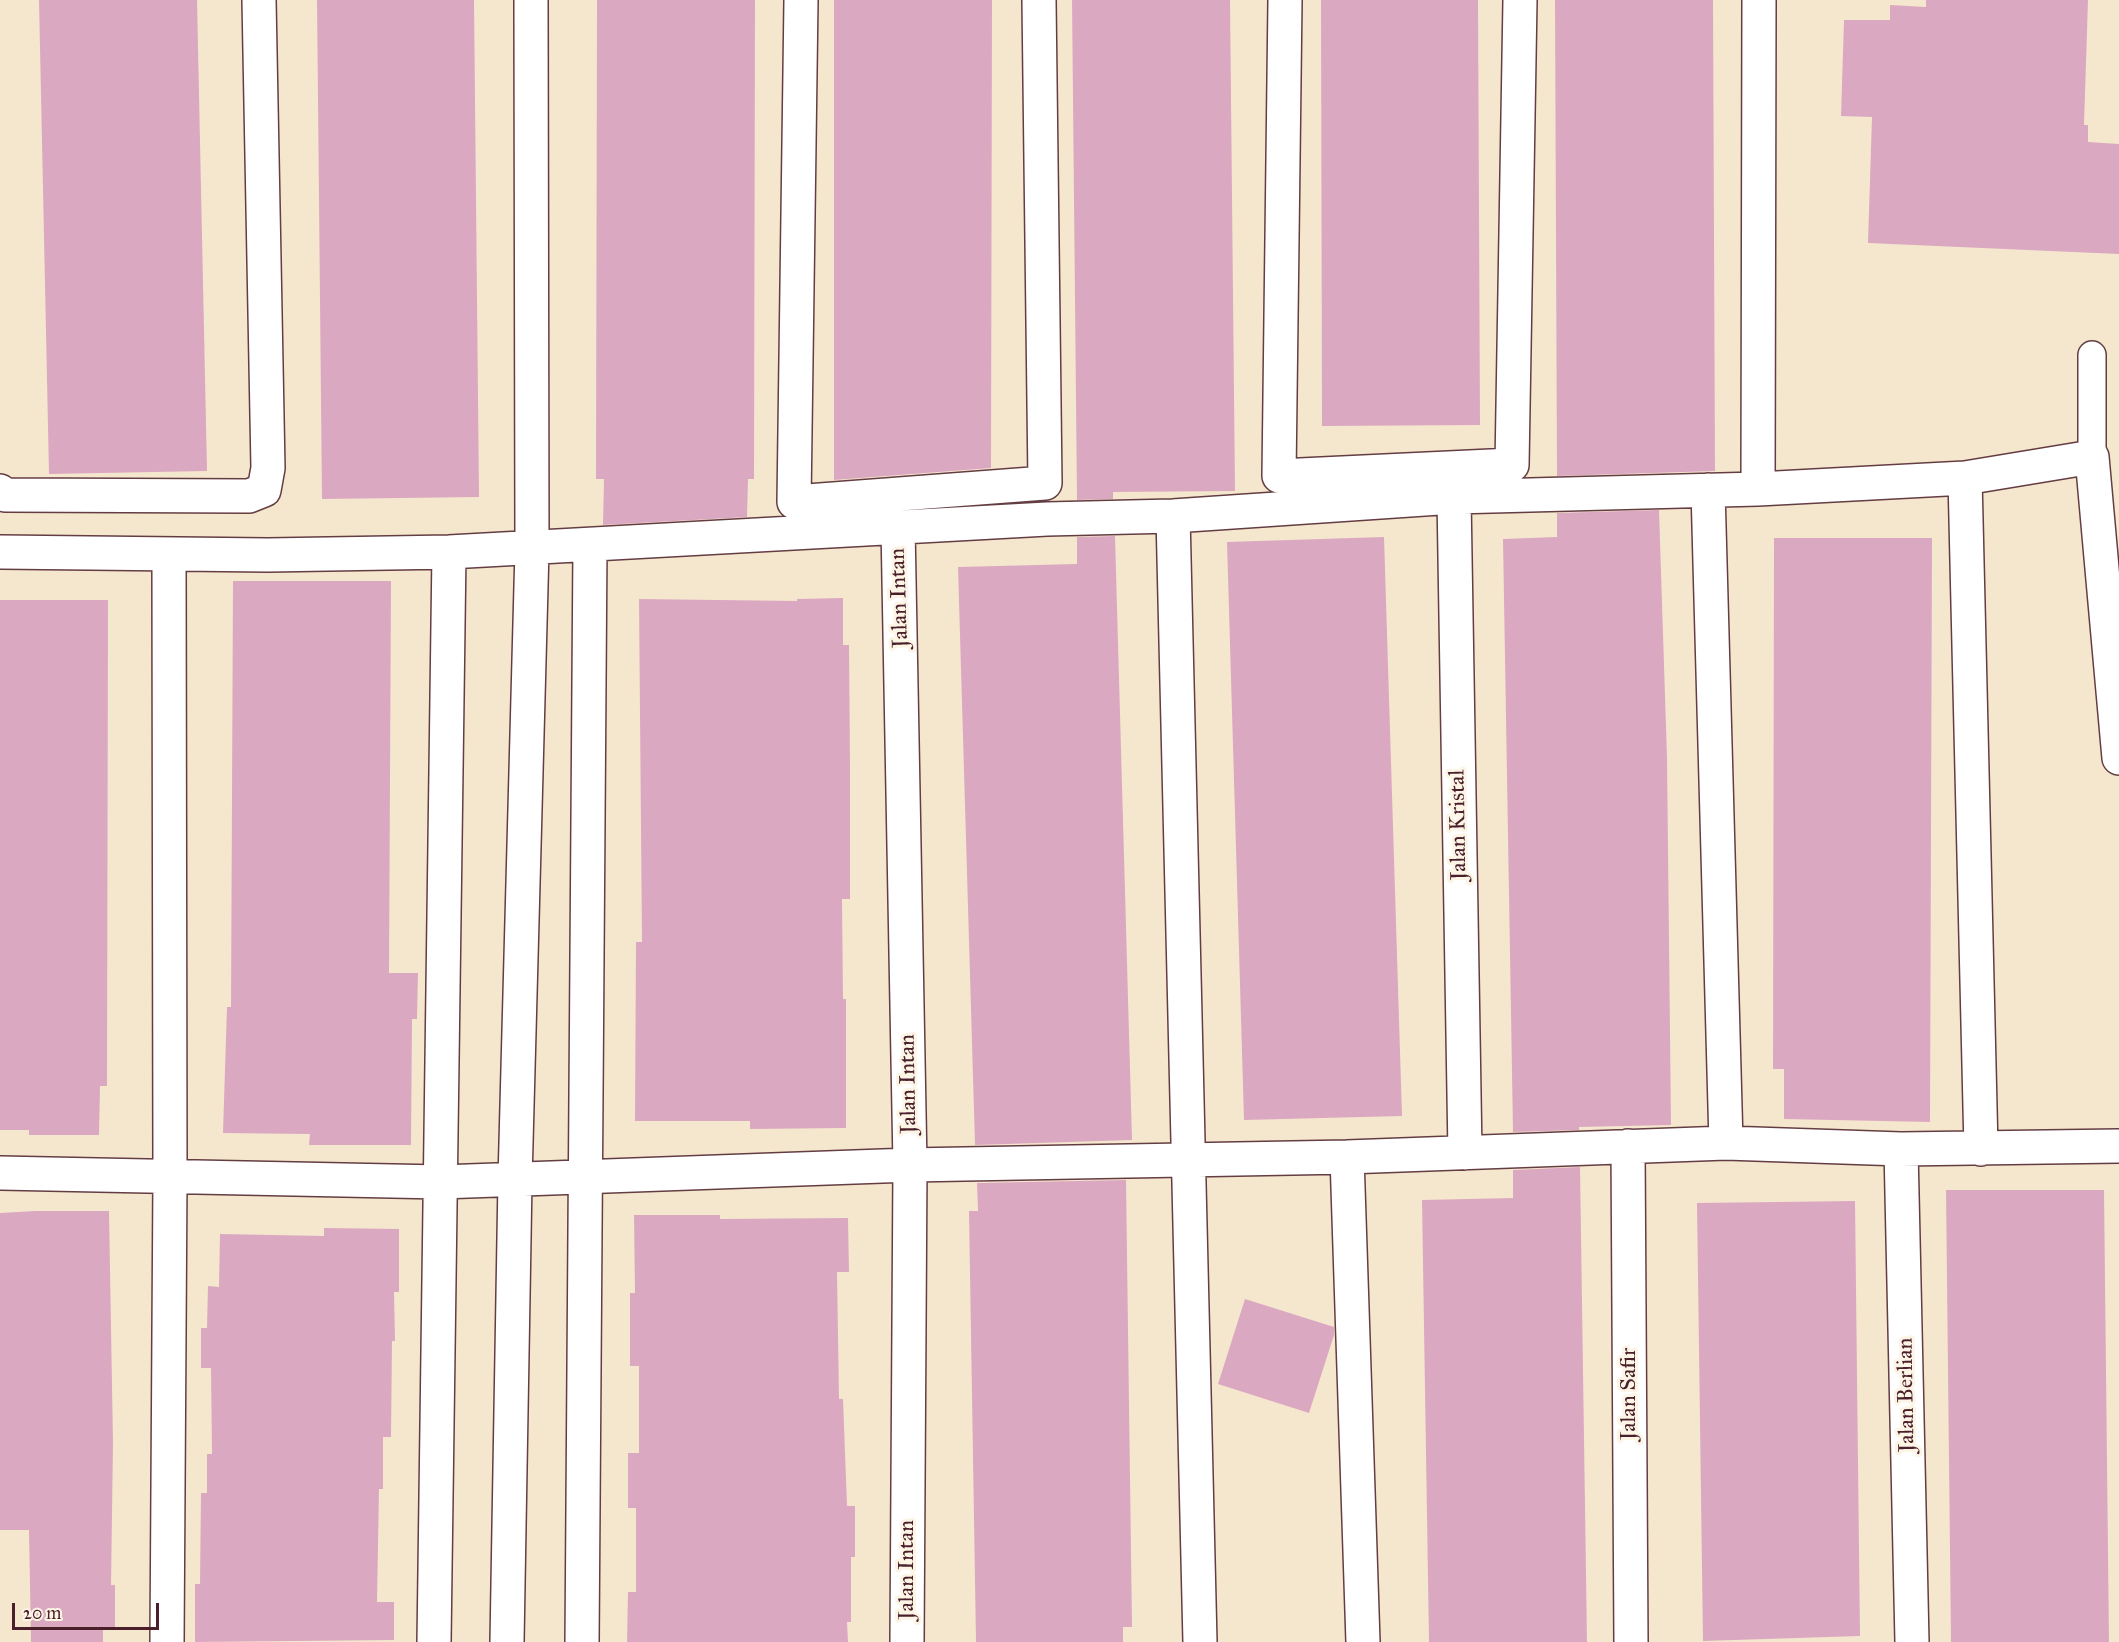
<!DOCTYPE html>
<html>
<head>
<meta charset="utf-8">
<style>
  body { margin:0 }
  #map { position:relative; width:2119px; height:1642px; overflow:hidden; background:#f5e7cd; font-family:"IM FELL Great Primer",serif }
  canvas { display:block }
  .scale { position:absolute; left:12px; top:1603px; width:147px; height:27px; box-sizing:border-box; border:3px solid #4a1f2b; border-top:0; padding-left:8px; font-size:18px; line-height:21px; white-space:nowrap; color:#4a1f2b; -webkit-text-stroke:4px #fcf5e5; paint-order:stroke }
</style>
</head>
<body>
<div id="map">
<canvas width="2119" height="1642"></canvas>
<div class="scale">20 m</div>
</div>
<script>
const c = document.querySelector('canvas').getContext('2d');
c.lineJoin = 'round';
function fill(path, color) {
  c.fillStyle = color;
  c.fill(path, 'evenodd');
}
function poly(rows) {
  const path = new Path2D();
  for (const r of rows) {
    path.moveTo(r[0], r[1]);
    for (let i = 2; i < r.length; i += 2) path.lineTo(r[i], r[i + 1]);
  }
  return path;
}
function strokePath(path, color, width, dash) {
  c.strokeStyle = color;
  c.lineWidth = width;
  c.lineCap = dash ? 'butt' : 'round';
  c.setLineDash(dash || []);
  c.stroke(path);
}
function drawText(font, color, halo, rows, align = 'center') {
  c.font = font + ' "IM FELL Great Primer",serif';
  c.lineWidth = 6;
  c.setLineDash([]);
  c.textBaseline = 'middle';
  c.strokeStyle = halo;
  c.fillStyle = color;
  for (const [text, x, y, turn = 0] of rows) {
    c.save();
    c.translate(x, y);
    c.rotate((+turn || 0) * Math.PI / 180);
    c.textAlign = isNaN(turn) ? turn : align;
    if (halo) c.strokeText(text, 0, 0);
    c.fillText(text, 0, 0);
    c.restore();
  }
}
const building = poly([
  [39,0,197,0,207,471,49,474],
  [317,0,474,0,479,497,322,499],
  [597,0,755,0,754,479,748,479,747,517,603,525,604,479,596,479],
  [834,0,992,0,991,468,834,480],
  [1072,0,1230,0,1235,491,1113,492,1113,499,1077,500],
  [1321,0,1478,0,1480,425,1322,426],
  [1555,0,1713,0,1715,471,1557,476],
  [1926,0,2088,0,2084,125,2088,125,2088,142,2119,144,2119,254,1868,243,1872,117,1841,116,1844,20,1890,20,1890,5,1926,7],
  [1659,510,1667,758,1671,1125,1579,1127,1579,1130,1513,1132,1503,539,1557,537,1557,513],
  [1115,536,1132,1140,975,1145,958,567,1077,564,1077,537],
  [1384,537,1402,1116,1244,1120,1227,542],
  [1774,538,1932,538,1930,1122,1784,1119,1784,1069,1773,1069],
  [233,581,391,581,389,973,418,973,417,1019,412,1019,411,1145,309,1145,310,1134,223,1133,227,1007,231,1007],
  [843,598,843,645,849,645,850,764,850,899,842,899,843,999,846,999,846,1128,750,1129,750,1121,635,1121,636,942,642,942,639,599,797,601,797,599],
  [0,600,108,600,107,1086,100,1086,99,1135,29,1135,29,1130,0,1130],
  [1580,1167,1587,1642,1429,1642,1422,1200,1513,1198,1513,1170],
  [1126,1180,1132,1627,1123,1627,1123,1642,976,1642,969,1211,978,1211,977,1183],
  [1946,1190,2104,1190,2109,1642,1951,1642],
  [1855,1201,1860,1636,1703,1641,1697,1203],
  [35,1211,109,1211,113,1443,111,1585,115,1585,115,1627,103,1627,103,1642,31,1642,29,1530,0,1530,0,1213],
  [634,1215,720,1215,720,1219,848,1218,849,1272,837,1272,839,1399,843,1399,847,1506,855,1506,855,1557,851,1557,851,1622,847,1622,848,1642,627,1642,628,1592,636,1592,636,1508,628,1508,628,1453,639,1453,639,1366,630,1366,630,1293,635,1293],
  [324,1228,399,1229,399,1292,394,1292,395,1341,392,1341,391,1437,383,1437,383,1489,379,1489,377,1602,394,1602,394,1640,195,1642,195,1584,200,1584,201,1493,207,1493,207,1454,212,1454,211,1368,201,1368,201,1328,207,1328,208,1286,219,1287,220,1234,324,1236],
  [1245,1299,1334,1327,1334,1335,1309,1413,1218,1384]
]);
const lane = poly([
  [2092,355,2092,457]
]);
const street = poly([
  [801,0,794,502,1045,483,1039,0],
  [1285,0,1279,476,1512,465,1520,0],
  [1965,478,2092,457,2119,758],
  [1758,489,1759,0],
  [1708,490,1726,1143],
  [0,491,5,495,249,496,264,490,268,468,259,0],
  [1454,497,1465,1153],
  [1173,516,1200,1642],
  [898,527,910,1165,907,1642],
  [0,552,268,555,449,552,1047,519,1173,516,1454,497,1758,489,1965,478,1981,1149],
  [1628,1146,1631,1642],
  [1901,1149,1912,1642],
  [1347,1157,1726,1143,1901,1149,2119,1146],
  [0,1173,441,1182,910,1165,1347,1157,1363,1642],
  [167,1642,170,1177,169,555],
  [434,1642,449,552],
  [507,1642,515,1180,532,549,531,0],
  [582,1642,590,545]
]);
const streetNames = [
  ["Jalan Intan",900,598,-92],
  ["Jalan Kristal",1459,825,-91],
  ["Jalan Intan",909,1084,-91],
  ["Jalan Safir",1630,1394,-90],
  ["Jalan Berlian",1907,1395,-91],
  ["Jalan Intan",908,1570,-90]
];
fill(building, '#dba8c2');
strokePath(lane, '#643d43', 30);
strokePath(street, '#643d43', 36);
strokePath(lane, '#fff', 27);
strokePath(street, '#fff', 33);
drawText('22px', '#4a1f2b', '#fcf5e5', streetNames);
</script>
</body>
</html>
